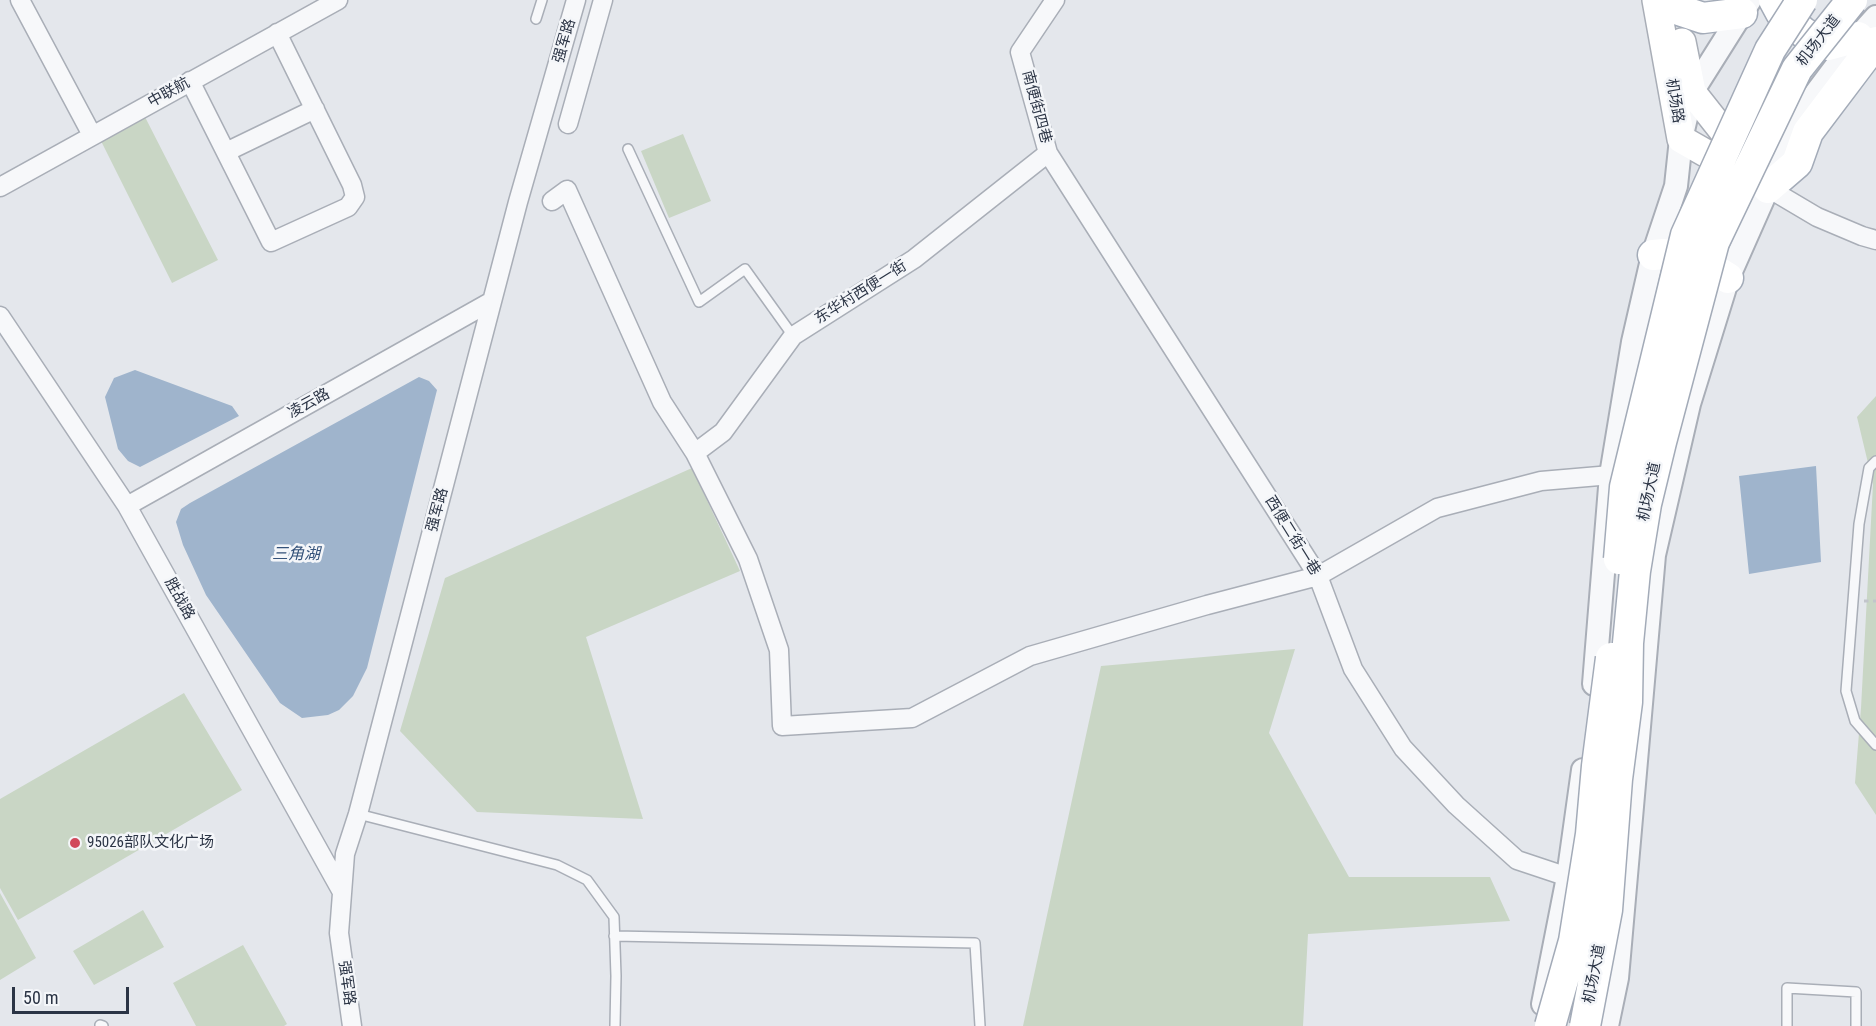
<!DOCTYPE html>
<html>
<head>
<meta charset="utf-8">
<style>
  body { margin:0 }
  #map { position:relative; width:1876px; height:1026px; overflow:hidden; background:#e4e7ec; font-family:"Roboto Condensed",sans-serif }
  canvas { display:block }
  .scale { position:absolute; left:12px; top:987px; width:117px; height:27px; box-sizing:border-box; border:3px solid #2b3445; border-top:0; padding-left:8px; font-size:18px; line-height:21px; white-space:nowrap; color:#2b3445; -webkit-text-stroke:4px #f4f6f9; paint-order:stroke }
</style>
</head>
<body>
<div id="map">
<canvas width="1876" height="1026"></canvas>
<div class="scale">50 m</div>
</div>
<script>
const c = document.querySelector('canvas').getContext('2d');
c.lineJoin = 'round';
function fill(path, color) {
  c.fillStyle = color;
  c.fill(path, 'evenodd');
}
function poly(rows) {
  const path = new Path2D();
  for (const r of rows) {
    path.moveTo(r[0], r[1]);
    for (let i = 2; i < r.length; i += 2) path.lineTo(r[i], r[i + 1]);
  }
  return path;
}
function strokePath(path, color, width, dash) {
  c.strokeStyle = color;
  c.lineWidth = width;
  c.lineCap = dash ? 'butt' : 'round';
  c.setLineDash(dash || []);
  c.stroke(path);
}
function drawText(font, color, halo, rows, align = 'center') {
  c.font = font + ' "Roboto Condensed","Noto Sans SC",sans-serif';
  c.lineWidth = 5;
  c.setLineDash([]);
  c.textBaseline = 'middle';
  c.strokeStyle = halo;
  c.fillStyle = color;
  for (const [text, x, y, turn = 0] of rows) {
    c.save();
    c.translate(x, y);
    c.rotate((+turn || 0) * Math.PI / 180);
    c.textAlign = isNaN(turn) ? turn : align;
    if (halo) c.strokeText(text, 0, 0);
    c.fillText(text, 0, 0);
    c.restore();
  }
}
const green = poly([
  [145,117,218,260,172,283,100,139],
  [683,134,711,201,669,218,641,151],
  [1876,396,1876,815,1855,783,1861,708,1873,484,1857,417],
  [692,468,740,571,586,637,643,819,477,812,400,731,445,578],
  [1295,649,1269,733,1349,877,1490,877,1510,921,1308,934,1303,1026,1023,1026,1101,666],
  [184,693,242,790,18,920,0,888,0,799],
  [0,893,36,958,0,980],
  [143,910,164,947,94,985,73,951],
  [243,945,287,1024,284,1026,196,1026,173,983]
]);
const water = poly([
  [135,370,232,406,239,416,140,467,128,461,118,449,105,397,114,378],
  [419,377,429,381,437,390,367,668,353,696,339,710,328,715,302,718,280,703,206,595,183,545,176,522,181,509,190,503],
  [1816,466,1821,562,1749,574,1739,476]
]);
const path = poly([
  [1864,601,1876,601]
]);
const service = poly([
  [536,19,542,0],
  [628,149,699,302,745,269,793,336],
  [1876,461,1869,468,1859,524,1846,691,1855,721,1876,745],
  [358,814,557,865,587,880,614,917,616,976,615,1026],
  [614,936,975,943,980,1026],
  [100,1025,103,1026],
  [1787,1026,1787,988,1856,992,1856,1026]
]);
const minor = poly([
  [20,0,92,135],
  [1055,0,1020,52,1048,153,1318,576,1353,669,1403,748,1456,805,1517,860,1568,877],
  [190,81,271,242,348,207,355,197,352,185,277,33],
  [568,124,603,0],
  [226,152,315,109],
  [0,187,338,0],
  [1768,188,1817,217,1862,236,1876,240],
  [552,201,567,190,662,402,695,453,748,559,779,650,782,726,912,718,1030,656,1207,605,1318,576,1437,508,1541,481,1611,475],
  [0,316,127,506,342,892],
  [695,453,723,432,793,336,914,259,1048,153],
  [127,506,492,301],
  [352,1026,339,933,345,854,358,814,518,202,576,0]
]);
const tertiary = poly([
  [1594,684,1611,475,1633,342,1653,255,1676,186,1681,139,1692,92,1750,0],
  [1543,1004,1568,877,1583,770],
  [1607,1026,1617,978,1654,555,1689,404,1728,278,1801,113,1858,37,1876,17]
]);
const secondary = poly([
  [1656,0,1681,139,1737,171],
  [1682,42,1692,92,1741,154]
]);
const primary = poly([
  [1774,0,1781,13,1804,33,1828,45,1858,37],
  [1676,9,1703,18,1742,13],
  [1768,188,1797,163,1808,132,1876,42],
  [1653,255,1664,254,1699,260,1728,278]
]);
const primaryBridge = poly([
  [1619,559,1625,487,1686,235,1770,50,1802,0],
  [1550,1026,1574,941,1591,834,1597,766,1611,658],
  [1585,1026,1607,910,1617,779,1627,702,1628,643,1635,571,1646,504,1661,442,1714,242,1797,69,1852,0]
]);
const markers = [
  [75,843,6,"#d1495b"]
];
const streetNames = [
  ["强军路",565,41,-74],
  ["机场大道",1819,41,-52],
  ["中联航",169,93,-29],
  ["机场路",1674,101,80],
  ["南便街四巷",1036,107,75],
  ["东华村西便一街",861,293,-32],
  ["凌云路",309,404,-29],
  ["机场大道",1650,492,-78],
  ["强军路",438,510,-75],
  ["西便二街一巷",1292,536,58],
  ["胜战路",179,599,61],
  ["机场大道",1595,974,-79],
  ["强军路",346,983,82]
];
const poiNames = [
  ["95026部队文化广场",87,843]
];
const waterNames = [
  ["三角湖",296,555]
];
fill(green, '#c9d6c5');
fill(water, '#9fb4cc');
strokePath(service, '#a9aeb7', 12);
strokePath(minor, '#a9aeb7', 21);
strokePath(tertiary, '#a9aeb7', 26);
strokePath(secondary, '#a9aeb7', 30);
strokePath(primary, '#a3abb8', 33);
strokePath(path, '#c2c5cb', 3, [4.5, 4.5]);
strokePath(service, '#f7f8fa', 9);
strokePath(minor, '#f7f8fa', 18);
strokePath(tertiary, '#f7f8fa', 22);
strokePath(secondary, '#fff', 27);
strokePath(primary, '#fff', 30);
strokePath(primaryBridge, '#a3abb8', 33, []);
strokePath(primaryBridge, '#fff', 30);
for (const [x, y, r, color] of markers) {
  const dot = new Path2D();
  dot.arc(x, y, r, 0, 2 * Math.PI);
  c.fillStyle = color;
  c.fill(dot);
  strokePath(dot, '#f4f6f9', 2);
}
drawText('15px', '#2b3445', '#f4f6f9', streetNames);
drawText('15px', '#2b3445', '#f4f6f9', poiNames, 'left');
drawText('italic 16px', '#34527a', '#f4f6f9', waterNames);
</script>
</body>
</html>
